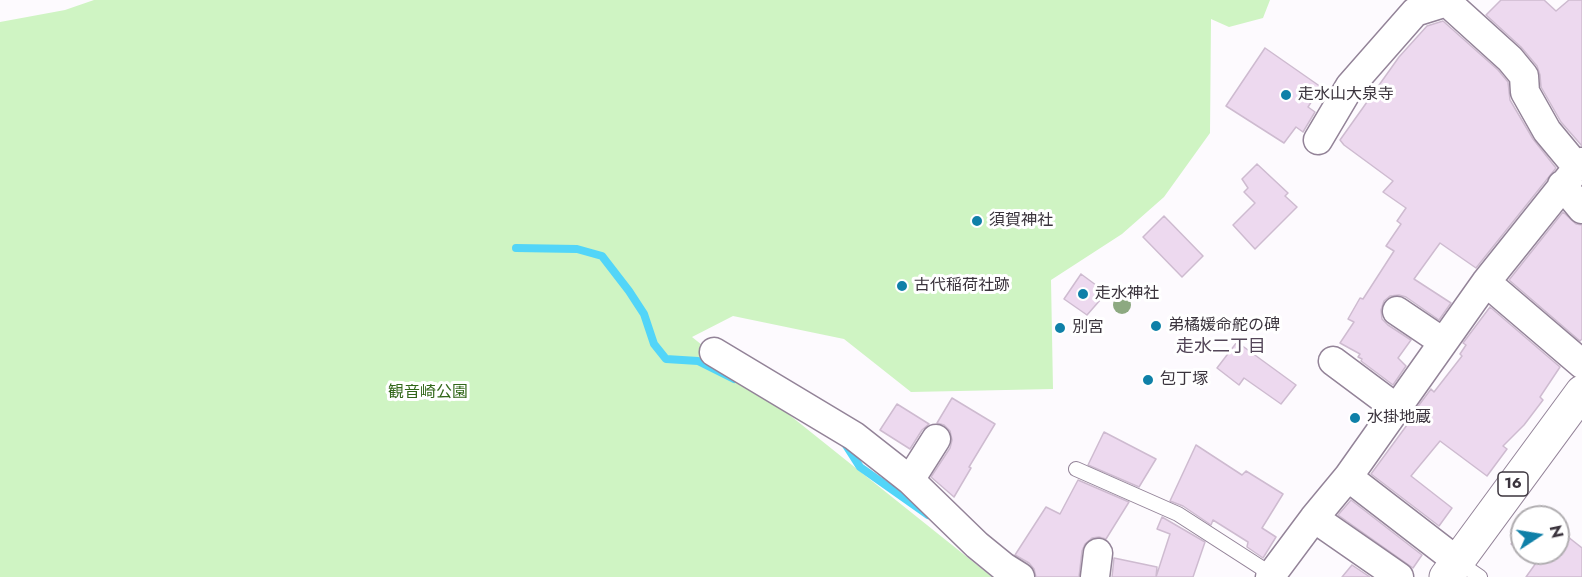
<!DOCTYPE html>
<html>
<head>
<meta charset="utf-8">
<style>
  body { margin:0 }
  #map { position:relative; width:1582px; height:577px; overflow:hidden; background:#fdfafe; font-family:Jost,sans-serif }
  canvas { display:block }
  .north { position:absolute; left:1510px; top:505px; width:60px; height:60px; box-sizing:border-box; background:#fff; border:2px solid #b1aeb1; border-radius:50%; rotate:78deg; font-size:16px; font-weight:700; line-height:24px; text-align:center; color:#3b343d }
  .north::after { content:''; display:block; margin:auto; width:21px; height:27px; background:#0f80a8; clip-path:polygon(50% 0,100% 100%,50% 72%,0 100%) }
</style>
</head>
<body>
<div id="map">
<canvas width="1582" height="577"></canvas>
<div class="north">N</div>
</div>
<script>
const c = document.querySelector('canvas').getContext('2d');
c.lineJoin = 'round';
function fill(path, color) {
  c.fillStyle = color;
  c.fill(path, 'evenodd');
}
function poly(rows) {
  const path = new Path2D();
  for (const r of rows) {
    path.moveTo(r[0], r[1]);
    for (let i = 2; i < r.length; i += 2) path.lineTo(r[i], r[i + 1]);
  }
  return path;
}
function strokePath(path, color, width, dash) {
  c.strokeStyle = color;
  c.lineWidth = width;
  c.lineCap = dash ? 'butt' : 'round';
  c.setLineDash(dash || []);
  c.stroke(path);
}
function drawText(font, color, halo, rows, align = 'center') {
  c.font = font + ' Jost,"Noto Sans JP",sans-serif';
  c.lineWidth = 6;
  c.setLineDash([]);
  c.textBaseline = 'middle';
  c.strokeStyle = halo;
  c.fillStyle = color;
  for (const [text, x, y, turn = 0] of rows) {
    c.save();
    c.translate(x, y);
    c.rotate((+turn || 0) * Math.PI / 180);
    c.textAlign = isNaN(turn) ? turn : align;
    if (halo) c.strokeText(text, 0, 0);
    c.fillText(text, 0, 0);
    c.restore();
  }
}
const green = poly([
  [94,0,1270,0,1263,18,1229,27,1211,19,1210,133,1164,197,1122,234,1051,280,1053,389,911,392,844,339,733,316,692,337,992,577,0,577,0,22,65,10]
]);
const stream = poly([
  [516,248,577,249,602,256,629,291,644,314,654,344,666,359,698,361,734,379],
  [844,442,860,467,928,515]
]);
const building = poly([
  [1501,0,1544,0,1556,11,1569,0,1582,0,1582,146,1561,122,1541,87,1540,75,1537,66,1521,47,1486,15,1501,0],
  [1443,21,1498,70,1508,82,1510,100,1533,139,1556,168,1476,268,1440,243,1414,279,1451,303,1439,320,1406,297,1399,295,1390,296,1384,301,1381,310,1382,319,1388,325,1411,340,1398,358,1406,366,1393,385,1361,361,1362,359,1358,357,1360,354,1340,343,1354,322,1348,319,1360,298,1363,299,1394,251,1386,246,1401,224,1397,221,1406,208,1383,192,1393,181,1344,145,1340,140,1399,57,1427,26,1443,21],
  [1265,48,1321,87,1308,107,1315,112,1303,132,1296,127,1284,143,1226,106,1265,48],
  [1257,164,1288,193,1285,196,1297,207,1255,249,1233,225,1255,203,1244,192,1248,188,1242,179,1257,164],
  [1563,212,1576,224,1582,225,1582,339,1580,341,1509,280,1563,212],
  [1164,216,1203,256,1182,277,1143,237,1164,216],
  [1081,274,1104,291,1099,298,1101,299,1087,315,1064,299,1081,274],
  [1490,307,1560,367,1540,397,1543,400,1524,425,1503,446,1507,449,1487,476,1440,441,1411,476,1452,508,1439,526,1371,474,1418,410,1416,409,1431,389,1434,392,1462,356,1460,354,1466,345,1463,343,1490,307],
  [1237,342,1296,385,1281,404,1244,378,1239,385,1217,368,1237,342],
  [952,398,995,424,969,467,971,468,954,497,931,477,950,448,952,440,950,431,944,425,937,423,952,398],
  [897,404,929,424,922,430,910,449,880,430,897,404],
  [1104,432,1156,459,1139,487,1088,465,1104,432],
  [1196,445,1242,475,1246,471,1283,494,1262,528,1276,537,1263,558,1247,547,1248,542,1213,520,1211,525,1183,506,1170,501,1196,445],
  [1078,480,1129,502,1106,539,1099,537,1092,538,1085,544,1082,551,1079,577,1036,577,1034,569,1029,563,1015,555,1046,507,1060,514,1078,480],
  [1351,500,1422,555,1413,568,1338,515,1351,500],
  [1162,517,1205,542,1193,577,1156,577,1170,534,1157,529,1162,517],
  [1558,529,1582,548,1582,577,1526,577,1536,563,1523,553,1558,553,1558,529],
  [1522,532,1522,552,1511,544,1522,532],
  [1114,558,1157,567,1156,577,1112,577,1114,558],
  [1352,565,1370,577,1342,577,1352,565]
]);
const service = poly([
  [1076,469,1178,514,1271,574],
  [1457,561,1480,577]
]);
const minor = poly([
  [1318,140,1350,86,1415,12,1447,2,1510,59,1524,76,1525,92,1547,131,1577,167],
  [1562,185,1582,209],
  [1486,282,1582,364],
  [1397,311,1443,342],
  [714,352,854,436,910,480,977,545,1004,567,1020,577],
  [1333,361,1396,408],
  [1348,477,1457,561],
  [910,480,936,439],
  [1314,518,1399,577],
  [1095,577,1098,553],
  [1270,577,1314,518,1348,477,1486,282,1582,162]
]);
const trunk = poly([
  [1446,577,1582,392]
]);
const trees = [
  [1122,305]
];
const markers = [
  [1286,95,6,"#0f80a8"],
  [977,221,6,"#0f80a8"],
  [902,286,6,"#0f80a8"],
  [1083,294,6,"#0f80a8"],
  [1156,326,6,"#0f80a8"],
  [1060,328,6,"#0f80a8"],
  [1148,380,6,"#0f80a8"],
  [1355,418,6,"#0f80a8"]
];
const shields = [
  [1513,484,30]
];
const shieldNames = [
  ["16",1513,484]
];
const poiNames = [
  ["走水山大泉寺",1298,95],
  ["須賀神社",989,221],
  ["古代稲荷社跡",914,286],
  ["走水神社",1095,294],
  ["弟橘媛命舵の碑",1168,326],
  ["別宮",1072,328],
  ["包丁塚",1160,380],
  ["水掛地蔵",1367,418]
];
const parkNames = [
  ["観音崎公園",428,393]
];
const neighbourhoodNames = [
  ["走水二丁目",1221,348]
];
fill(green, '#cff4c3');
strokePath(stream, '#52d5f8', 8);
fill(building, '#edd9ef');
strokePath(building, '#cebbd0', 1.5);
strokePath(service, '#938398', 16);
strokePath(minor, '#938398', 31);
strokePath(trunk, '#938398', 35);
strokePath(service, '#fff', 14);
strokePath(minor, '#fff', 28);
strokePath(trunk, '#fff', 33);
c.fillStyle = '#8da981';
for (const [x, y] of trees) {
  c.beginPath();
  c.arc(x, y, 9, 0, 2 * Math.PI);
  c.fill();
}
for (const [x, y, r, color] of markers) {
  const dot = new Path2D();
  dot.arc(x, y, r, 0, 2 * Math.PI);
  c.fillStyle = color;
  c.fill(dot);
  strokePath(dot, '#fff', 2);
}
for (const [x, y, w] of shields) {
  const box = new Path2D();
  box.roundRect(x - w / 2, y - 12, w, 24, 4.5);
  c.fillStyle = '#fff';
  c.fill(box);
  strokePath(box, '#3b343d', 1.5);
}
drawText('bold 15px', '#3b343d', null, shieldNames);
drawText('16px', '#3b343d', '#fff', poiNames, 'left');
drawText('16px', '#32671a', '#fff', parkNames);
drawText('18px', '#544659', '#fff', neighbourhoodNames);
</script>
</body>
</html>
